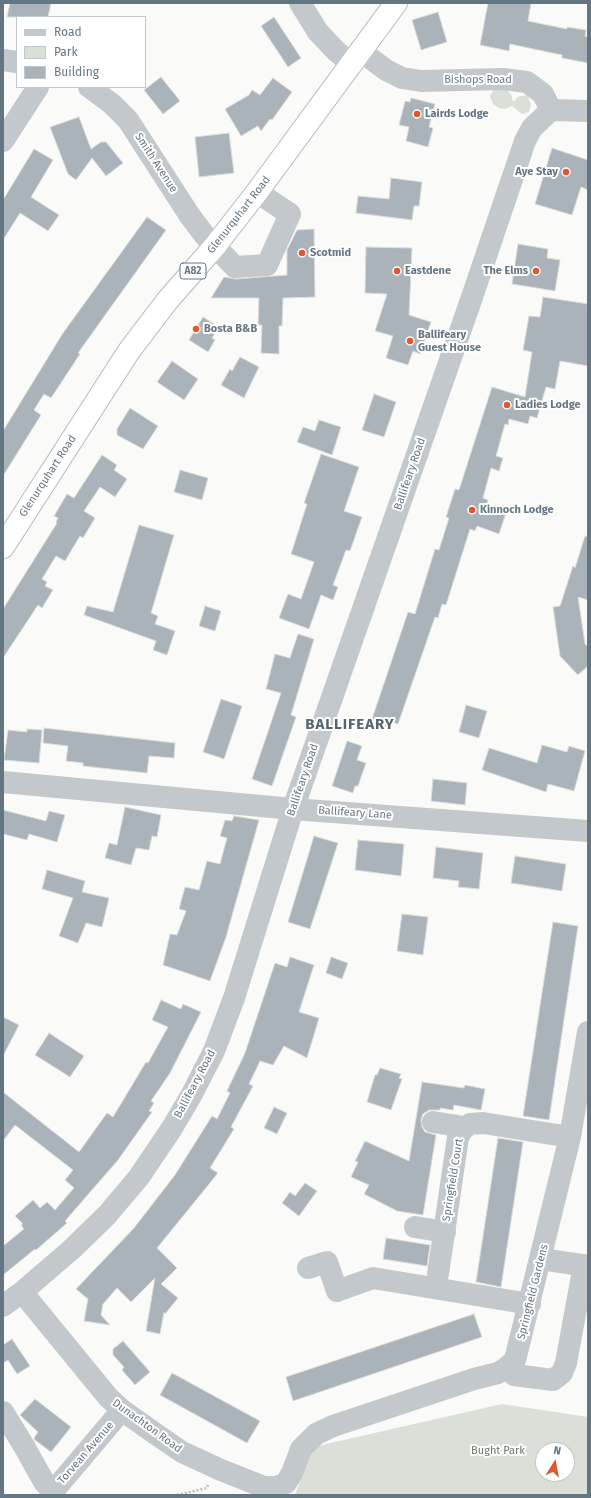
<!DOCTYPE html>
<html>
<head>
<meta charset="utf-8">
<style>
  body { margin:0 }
  #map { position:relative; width:591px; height:1498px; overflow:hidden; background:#fafaf8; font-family:"Fira Sans",sans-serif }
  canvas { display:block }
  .frame { position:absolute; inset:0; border:4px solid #657683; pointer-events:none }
  .legend { position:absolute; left:16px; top:16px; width:130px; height:72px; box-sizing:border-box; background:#fff; border:1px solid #c1c8cd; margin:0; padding:5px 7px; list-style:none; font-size:12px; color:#657683 }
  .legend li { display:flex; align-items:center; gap:8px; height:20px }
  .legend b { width:20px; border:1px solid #c1c8cd }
  .north { position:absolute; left:535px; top:1442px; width:40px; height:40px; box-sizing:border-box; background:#fff; border:1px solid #c1c8cd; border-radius:50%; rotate:11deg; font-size:11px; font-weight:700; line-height:16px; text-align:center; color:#657683 }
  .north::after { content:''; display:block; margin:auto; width:14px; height:18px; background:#e4572e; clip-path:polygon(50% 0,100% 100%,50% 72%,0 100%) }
</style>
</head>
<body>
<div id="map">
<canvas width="591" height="1498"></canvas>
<div class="frame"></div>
<ul class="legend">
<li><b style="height:5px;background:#c3c8cc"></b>Road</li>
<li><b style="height:11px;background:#dadfd7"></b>Park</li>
<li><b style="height:11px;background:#aab3b9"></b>Building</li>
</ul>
<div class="north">N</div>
</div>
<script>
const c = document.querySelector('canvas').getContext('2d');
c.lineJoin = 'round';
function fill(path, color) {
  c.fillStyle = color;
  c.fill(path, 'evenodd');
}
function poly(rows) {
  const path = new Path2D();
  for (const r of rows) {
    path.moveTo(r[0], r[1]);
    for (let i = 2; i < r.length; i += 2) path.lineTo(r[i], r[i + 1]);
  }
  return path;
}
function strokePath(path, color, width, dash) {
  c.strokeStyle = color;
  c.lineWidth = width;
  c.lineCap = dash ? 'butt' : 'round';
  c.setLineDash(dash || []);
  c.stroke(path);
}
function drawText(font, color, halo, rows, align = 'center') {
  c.font = font + ' "Fira Sans",sans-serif';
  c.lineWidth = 4;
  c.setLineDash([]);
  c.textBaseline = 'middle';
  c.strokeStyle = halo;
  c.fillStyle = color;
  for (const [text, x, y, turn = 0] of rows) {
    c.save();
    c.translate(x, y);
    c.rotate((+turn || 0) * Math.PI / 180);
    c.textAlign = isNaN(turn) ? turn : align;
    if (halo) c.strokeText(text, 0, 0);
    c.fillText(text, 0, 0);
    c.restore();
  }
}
const green = poly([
  [495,87,505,88,511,94,513,102,518,97,527,95,531,104,529,112,522,114,512,106,505,109,499,108,493,104,490,96],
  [502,1404,588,1417,588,1495,295,1495,313,1447],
  [543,1450,567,1450,567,1474,543,1474]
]);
const building = poly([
  [10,3,51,3,48,17,7,17,10,3],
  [488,3,531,3,528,21,567,29,567,27,586,30,585,36,588,37,588,63,562,58,562,55,510,44,509,51,480,45,488,3],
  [438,12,447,42,421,50,412,20,438,12],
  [274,17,301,58,288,67,261,26,274,17],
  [161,77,180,101,163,114,144,90,161,77],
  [273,78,292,92,272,120,270,119,261,131,258,126,241,136,225,109,249,95,252,90,260,95,273,78],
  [411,98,435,104,429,127,433,128,428,147,406,141,409,127,399,125,405,101,410,102,411,98],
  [79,117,91,149,101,142,106,142,123,163,106,176,92,158,76,180,68,174,50,127,79,117],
  [229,133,234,173,199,177,195,137,229,133],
  [552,148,588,160,588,190,581,187,572,215,535,204,552,148],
  [34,149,53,160,31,197,59,215,48,231,20,213,3,240,3,200,34,149],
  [391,178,422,182,419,206,414,206,412,220,356,213,358,196,389,199,391,178],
  [147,217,166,230,78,353,80,354,51,398,44,394,34,410,41,415,3,476,3,431,63,333,147,217],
  [314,229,315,297,283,298,282,326,279,326,279,354,261,353,262,325,258,325,259,298,211,298,224,277,236,279,287,275,287,250,297,230,314,229],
  [518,244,548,249,547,258,560,260,555,291,512,284,518,244],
  [366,247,412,248,409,315,431,322,420,354,413,351,408,365,386,358,393,336,375,331,387,294,365,293,366,247],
  [543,297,588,304,588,366,560,361,555,389,546,387,537,418,530,416,528,424,509,419,508,425,505,424,496,456,503,458,499,471,491,468,483,498,488,500,486,506,506,513,499,534,477,526,475,531,470,529,446,605,442,604,438,618,435,617,398,724,392,722,390,728,371,722,408,612,415,614,435,549,439,550,449,518,446,517,455,489,459,490,492,387,525,397,532,352,523,350,529,316,540,317,543,297],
  [203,317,219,327,212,338,215,340,208,352,189,340,203,317],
  [240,357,259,367,244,398,221,385,230,369,232,371,240,357],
  [172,361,198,379,184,400,157,382,172,361],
  [374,394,396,402,384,437,362,430,374,394],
  [130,408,158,426,143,449,117,435,117,429,130,408],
  [319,420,341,427,332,455,297,442,303,427,315,431,319,420],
  [321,454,359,467,344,511,362,517,350,551,346,550,333,585,338,587,333,600,321,595,309,629,279,618,288,594,301,599,314,562,291,554,307,504,304,503,321,454],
  [102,455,117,465,114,470,127,479,115,497,100,487,84,511,95,518,83,538,80,536,65,561,56,556,42,579,47,582,45,586,53,590,42,608,38,605,3,658,3,609,57,523,56,522,58,518,54,516,67,494,74,498,102,455],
  [180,470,208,478,202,500,174,492,180,470],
  [139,525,174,535,151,613,158,616,155,624,175,631,167,655,153,650,156,641,84,615,87,606,113,612,139,525],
  [585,536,588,537,588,600,578,597,585,644,588,647,588,666,578,675,560,656,553,607,560,606,573,566,575,568,585,536],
  [205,606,221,611,215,631,199,626,205,606],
  [298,634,314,639,291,715,296,717,272,786,252,779,281,693,266,689,275,654,290,658,298,634],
  [221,699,242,706,224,759,203,752,221,699],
  [466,705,487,711,479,738,459,732,466,705],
  [44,728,175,743,174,758,149,756,147,773,83,766,83,763,66,761,68,746,43,743,44,728],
  [27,729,42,730,39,763,4,760,8,730,27,732,27,729],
  [347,741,362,746,357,760,366,763,358,786,355,786,353,793,332,786,347,741],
  [542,745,567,752,569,746,585,751,574,791,548,784,546,792,482,770,489,748,537,763,542,745],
  [433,779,467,783,465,805,431,801,433,779],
  [125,807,161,815,157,837,152,836,149,850,136,848,131,865,105,858,109,843,117,845,125,807],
  [3,810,46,821,49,811,65,815,57,842,29,834,27,840,3,834,3,810],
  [234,816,259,820,226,937,210,981,163,965,170,934,177,935,186,911,179,909,185,887,199,890,207,861,220,864,227,838,220,836,225,820,232,821,234,816],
  [314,836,338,843,310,929,288,922,314,836],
  [358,840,404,844,401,876,355,870,358,840],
  [436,847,483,853,479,889,458,887,459,881,433,878,436,847],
  [515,856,566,864,562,891,511,883,515,856],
  [47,870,85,881,82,892,109,898,102,927,86,923,78,943,59,936,73,898,42,889,47,870],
  [402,914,428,917,423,955,397,951,402,914],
  [553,922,578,926,549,1120,523,1116,553,922],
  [290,957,314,965,299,1012,319,1018,307,1058,284,1046,273,1065,260,1061,249,1084,253,1086,231,1127,234,1129,210,1168,218,1173,157,1248,177,1268,161,1284,178,1298,165,1314,164,1312,160,1334,146,1331,155,1278,131,1302,117,1288,103,1304,101,1315,110,1325,84,1321,88,1299,76,1289,134,1228,175,1175,212,1116,217,1119,230,1093,227,1091,245,1053,275,963,287,967,290,957],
  [331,957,348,963,342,979,326,973,331,957],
  [161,1000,181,1009,183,1004,201,1012,170,1073,151,1101,154,1103,149,1111,152,1112,118,1160,65,1221,67,1223,36,1250,35,1249,3,1275,3,1246,24,1229,21,1225,23,1224,15,1216,33,1200,40,1208,47,1202,55,1210,74,1188,65,1180,73,1170,15,1125,3,1141,3,1092,79,1152,107,1113,113,1117,146,1062,148,1063,168,1027,152,1020,161,1000],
  [3,1017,19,1025,3,1056,3,1017],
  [49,1033,84,1056,70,1077,35,1055,49,1033],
  [380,1068,401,1074,399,1078,402,1079,391,1110,367,1102,375,1075,377,1075,380,1068],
  [422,1082,464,1088,465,1085,485,1089,481,1110,454,1105,453,1110,440,1108,440,1110,429,1110,423,1114,421,1120,422,1127,425,1132,436,1135,423,1215,397,1211,364,1194,369,1185,351,1177,358,1162,355,1161,365,1141,409,1161,422,1082],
  [274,1107,287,1113,277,1134,264,1128,274,1107],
  [498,1138,523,1142,501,1287,476,1282,498,1138],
  [305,1183,317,1191,299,1216,282,1203,290,1192,295,1196,305,1183],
  [386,1238,430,1245,427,1266,383,1259,386,1238],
  [474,1314,482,1337,293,1401,286,1377,474,1314],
  [12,1339,30,1366,17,1374,8,1360,3,1363,3,1345,12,1339],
  [123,1341,150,1372,135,1385,122,1370,124,1367,113,1355,113,1349,123,1341],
  [172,1373,260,1421,247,1443,160,1395,172,1373],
  [35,1399,71,1427,51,1452,35,1440,34,1438,38,1432,20,1415,35,1399]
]);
const path = poly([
  [177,1495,207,1488,208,1485]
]);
const minor = poly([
  [300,3,318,32,336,51,352,64],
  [362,52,386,70,402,78,421,81,503,79,527,82,543,94,551,110,588,111],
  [3,60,17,62],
  [89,87,112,104,128,120,190,216,206,237,235,267,267,265,290,214,257,192],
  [3,141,38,87],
  [3,782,293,809,588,831],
  [433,1122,458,1126,463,1129],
  [415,1227,445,1232],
  [541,1259,588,1266],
  [308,1268,327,1262,337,1291,373,1278,530,1304],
  [438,1274,458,1137,463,1129,470,1124,483,1123,570,1137],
  [22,1292,108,1397,122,1410,150,1430,182,1452,221,1470,264,1487,277,1487,286,1483,292,1473,301,1449,316,1434,333,1426,474,1379,498,1373,506,1368,515,1360,570,1137,588,1032],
  [3,1306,22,1292,72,1249,107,1215,139,1177,172,1128,192,1094,214,1051,234,998,293,809,470,303,525,141,532,128,551,110],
  [506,1368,514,1375,553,1380,562,1373,566,1363,584,1265],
  [3,1412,24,1446,44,1482,53,1491],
  [50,1495,122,1410]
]);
const highway = poly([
  [3,547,129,351,167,301,215,246,257,192,396,3]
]);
const markers = [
  [417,114,4,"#e4572e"],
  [566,172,4,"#e4572e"],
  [302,253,4,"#e4572e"],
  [397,271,4,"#e4572e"],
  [536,271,4,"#e4572e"],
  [196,329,4,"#e4572e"],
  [410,341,4,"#e4572e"],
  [507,405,4,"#e4572e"],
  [472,510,4,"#e4572e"]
];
const shields = [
  [193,271,26]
];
const shieldNames = [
  ["A82",193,271]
];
const streetNames = [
  ["Bishops Road",478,80],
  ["Smith Avenue",156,163,57],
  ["Glenurquhart Road",239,215,-52],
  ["Ballifeary Road",410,474,-71],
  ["Glenurquhart Road",48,476,-57],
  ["Ballifeary Road",303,780,-71],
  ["Ballifeary Lane",355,813,4],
  ["Ballifeary Road",195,1084,-62],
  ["Springfield Court",453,1180,-81],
  ["Springfield Gardens",533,1292,-76],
  ["Dunachton Road",147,1426,36],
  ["Torvean Avenue",86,1453,-49]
];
const poiNames = [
  ["Lairds Lodge",425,114],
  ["Aye Stay",558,172,"right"],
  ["Scotmid",310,253],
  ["Eastdene",405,271],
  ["The Elms",528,271,"right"],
  ["Bosta B&B",204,329],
  ["Ballifeary",418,335],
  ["Guest House",418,348],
  ["Ladies Lodge",515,405],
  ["Kinnoch Lodge",480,510]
];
const parkNames = [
  ["Bught Park",498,1451]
];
const districtNames = [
  ["BALLIFEARY",350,725]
];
fill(green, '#dadfd7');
fill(building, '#aab3b9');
strokePath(building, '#dcdcda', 1);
strokePath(highway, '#b4b9bd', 24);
strokePath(path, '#bbbfc2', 2.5, [2, 2]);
strokePath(minor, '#c3c8cc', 22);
strokePath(highway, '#fff', 22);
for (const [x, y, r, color] of markers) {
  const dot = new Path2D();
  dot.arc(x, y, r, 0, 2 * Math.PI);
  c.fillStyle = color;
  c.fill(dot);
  strokePath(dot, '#fff', 1.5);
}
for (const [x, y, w] of shields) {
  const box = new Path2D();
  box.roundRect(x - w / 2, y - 8, w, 16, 3);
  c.fillStyle = '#fff';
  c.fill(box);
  strokePath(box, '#657683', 1);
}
drawText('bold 10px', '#657683', null, shieldNames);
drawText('11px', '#657683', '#fff', streetNames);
drawText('bold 11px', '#657683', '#fff', poiNames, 'left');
drawText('11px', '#687a64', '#fff', parkNames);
c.letterSpacing = '1px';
drawText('bold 15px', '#57646e', '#fff', districtNames);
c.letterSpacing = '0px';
</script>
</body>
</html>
